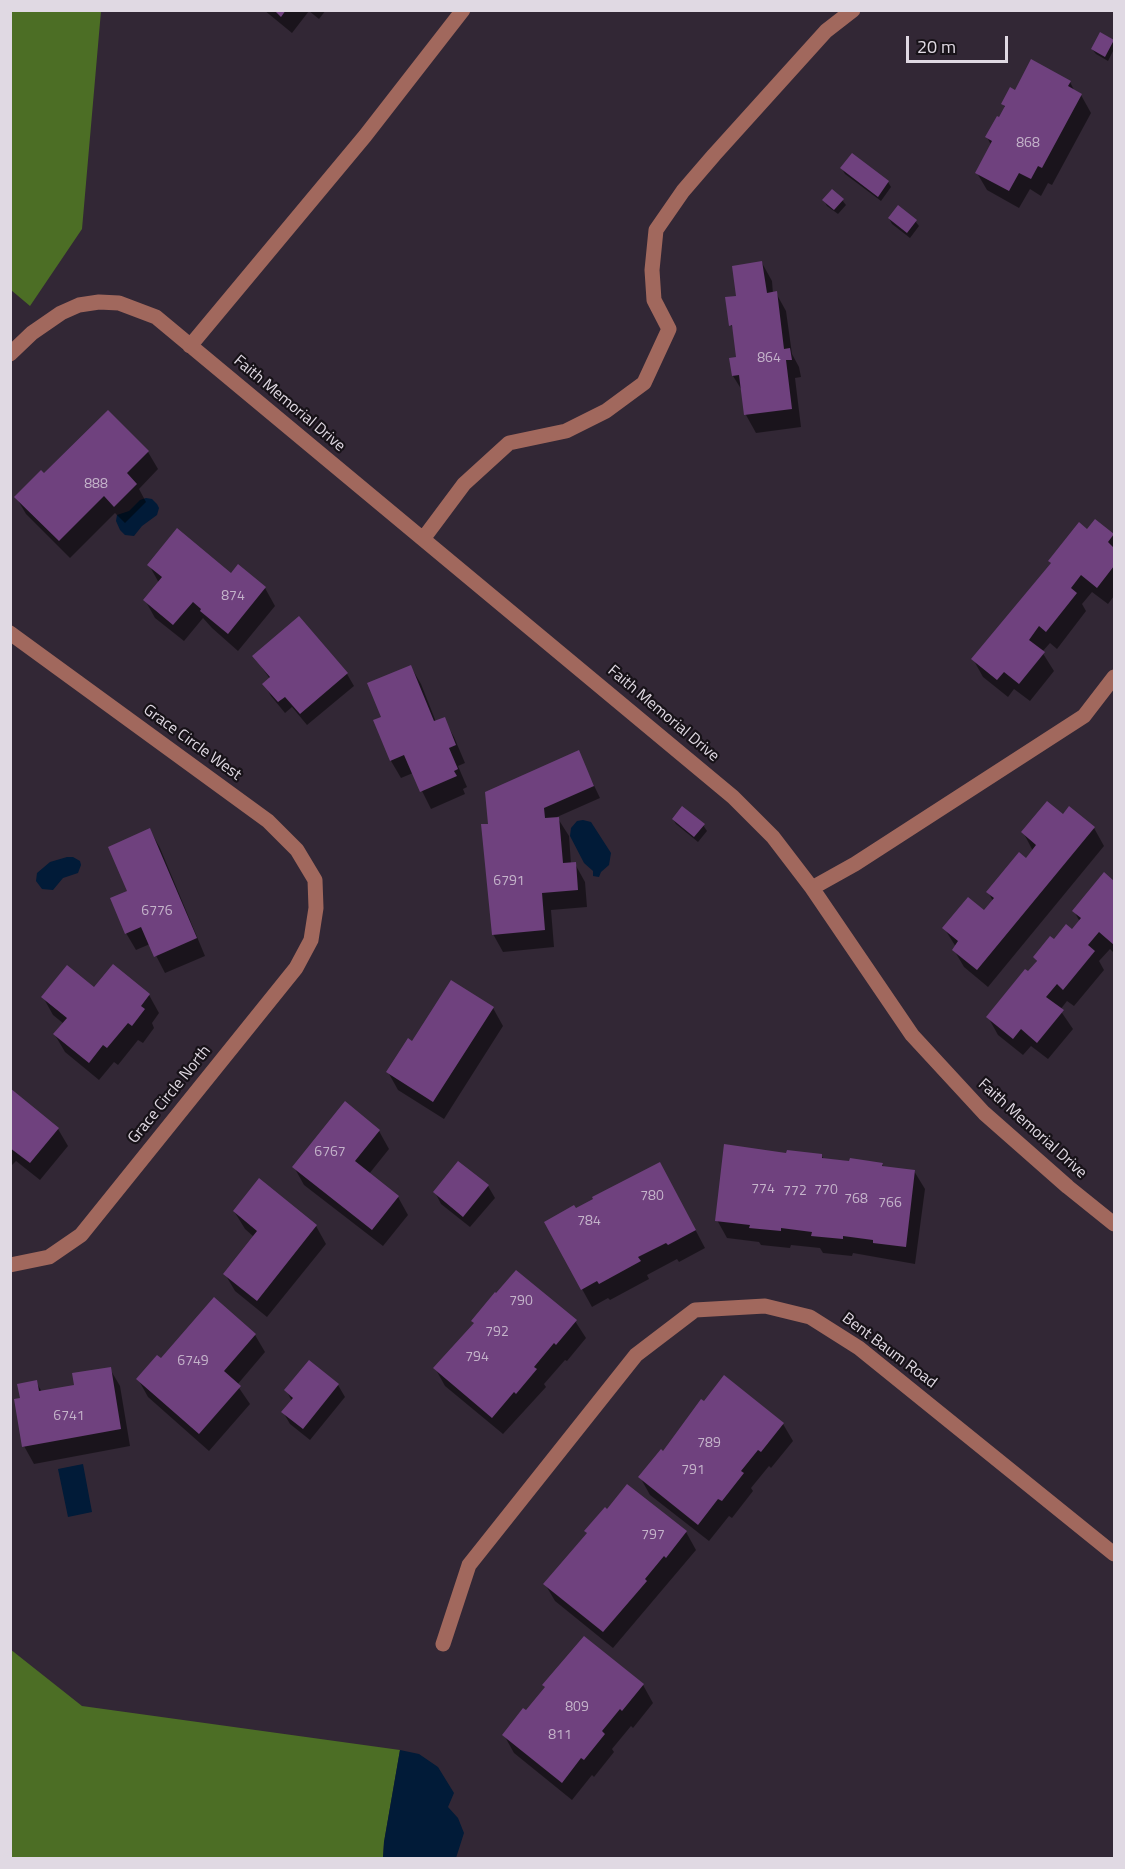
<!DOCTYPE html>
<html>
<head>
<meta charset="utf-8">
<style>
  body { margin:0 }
  #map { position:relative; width:1125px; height:1869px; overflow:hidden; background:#322735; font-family:"Titillium Web",sans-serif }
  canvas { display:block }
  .frame { position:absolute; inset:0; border:12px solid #e0d9e3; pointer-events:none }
  .scale { position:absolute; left:906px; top:36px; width:102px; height:27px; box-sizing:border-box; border:3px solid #e0d9e3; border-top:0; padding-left:8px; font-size:18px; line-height:21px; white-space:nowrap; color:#e0d9e3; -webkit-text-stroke:4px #171218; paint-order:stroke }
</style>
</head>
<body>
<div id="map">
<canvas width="1125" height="1869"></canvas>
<div class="frame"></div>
<div class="scale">20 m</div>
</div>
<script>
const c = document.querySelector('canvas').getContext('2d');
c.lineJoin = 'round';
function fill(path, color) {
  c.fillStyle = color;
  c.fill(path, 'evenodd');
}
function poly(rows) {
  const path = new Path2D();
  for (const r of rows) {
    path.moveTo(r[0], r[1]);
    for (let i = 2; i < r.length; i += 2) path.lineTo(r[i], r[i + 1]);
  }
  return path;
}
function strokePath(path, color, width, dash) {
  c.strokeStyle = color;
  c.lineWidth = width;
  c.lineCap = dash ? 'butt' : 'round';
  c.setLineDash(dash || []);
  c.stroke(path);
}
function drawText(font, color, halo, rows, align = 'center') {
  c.font = font + ' "Titillium Web",sans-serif';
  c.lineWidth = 4.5;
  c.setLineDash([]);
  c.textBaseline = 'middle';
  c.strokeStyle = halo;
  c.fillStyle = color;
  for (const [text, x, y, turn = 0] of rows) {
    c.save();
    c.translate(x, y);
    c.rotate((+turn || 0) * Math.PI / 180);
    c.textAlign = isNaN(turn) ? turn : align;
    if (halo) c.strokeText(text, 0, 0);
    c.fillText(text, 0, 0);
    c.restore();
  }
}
const forest = poly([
  [10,11,101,11,82,229,30,306,11,290],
  [10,1649,82,1706,400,1750,384,1842,383,1858,11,1858]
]);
const water = poly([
  [146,498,152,499,157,504,159,508,157,515,142,526,134,536,125,535,120,530,116,521,117,515,129,511,140,500],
  [583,820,591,822,611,853,609,865,601,872,599,877,593,876,593,871,584,863,570,836,571,828,577,821],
  [67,857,73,857,80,861,81,865,78,873,63,878,53,890,42,889,36,881,37,873,50,862],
  [83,1464,92,1512,68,1517,58,1469],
  [400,1750,419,1754,438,1767,454,1793,448,1807,458,1818,464,1833,456,1858,383,1858,384,1842]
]);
const shadow = poly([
  [264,10,326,10,319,19,309,11,292,33],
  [1113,41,1114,49,1108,61,1096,54,1092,49],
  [1070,82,1075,92,1081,95,1091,113,1052,185,1048,183,1041,196,1030,189,1019,208,987,190,977,173,991,145,987,137,1005,108,1003,104,1015,92],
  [842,169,888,182,891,187,881,201,845,174],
  [824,200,842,200,846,205,838,214,827,206],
  [889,218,915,221,919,226,910,238,892,224],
  [762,263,772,281,773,294,776,293,786,311,792,354,799,367,801,377,795,378,801,427,756,433,746,415,743,392,733,376,731,359,738,358,735,332,731,325,738,298],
  [148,452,158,469,139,489,146,502,125,523,115,513,70,558,26,514,16,497,44,475],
  [1087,531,1113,535,1114,538,1114,596,1108,604,1092,592,1082,604,1086,611,1057,649,1050,643,1042,652,1054,671,1030,701,1014,689,1008,697,983,677,973,659,1052,565,1050,561],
  [149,565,231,575,239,566,265,588,275,606,238,651,212,628,203,618,184,641,155,618,145,600,159,583],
  [299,618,347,674,354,686,307,725,292,707,285,713,271,696,264,684,270,679,254,656],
  [411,667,421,684,436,722,444,719,454,737,465,763,458,766,467,787,463,789,465,794,431,809,413,773,401,778,391,761,375,721,383,718],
  [578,752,600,798,557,817,569,836,571,864,575,864,585,882,587,907,551,910,554,947,503,952,493,934,489,825],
  [1063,816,1094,828,1104,846,988,987,964,967,954,950,956,947,944,928,984,912,993,901,988,892,1026,860,1033,851,1023,832],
  [673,819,703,825,707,831,698,842,676,824],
  [150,830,160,848,205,956,165,973,150,944,136,950,126,933,129,892],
  [1104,874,1114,883,1114,953,1110,949,1099,961,1104,970,1074,1006,1067,1001,1060,1010,1073,1029,1048,1059,1031,1046,1023,1055,998,1035,988,1017,1037,962,1034,957,1054,941,1073,931,1080,922,1074,911],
  [113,966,149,995,159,1013,152,1023,154,1028,143,1043,138,1040,118,1065,114,1062,99,1080,65,1052,55,1035,64,1024,53,1015,43,997,95,989],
  [493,1008,503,1026,444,1119,398,1090,388,1072,413,1043],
  [10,1090,58,1129,68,1146,40,1180,16,1161,10,1167],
  [379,1131,389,1149,369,1174,398,1197,408,1215,383,1246,304,1185,294,1167],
  [787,1155,821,1155,824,1159,882,1164,884,1167,914,1171,925,1189,915,1264,853,1253,852,1256,823,1253,820,1248,791,1245,790,1248,761,1245,759,1242,727,1238,717,1220],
  [259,1180,316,1226,326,1244,267,1317,235,1291,225,1274,254,1237,245,1229,234,1211],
  [670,1182,705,1248,679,1262,677,1259,647,1275,649,1279,610,1300,608,1298,592,1307,582,1289,575,1210],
  [488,1186,495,1198,470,1227,441,1204,435,1192],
  [575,1321,586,1338,567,1361,565,1360,544,1384,546,1387,503,1434,445,1386,435,1368],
  [255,1335,265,1352,237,1385,250,1404,209,1451,148,1397,138,1379,161,1360],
  [110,1369,120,1386,130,1446,34,1464,24,1446,21,1400,36,1382,42,1392,76,1386],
  [338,1385,345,1397,310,1440,290,1424,283,1412,292,1401,286,1390],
  [783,1424,793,1441,771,1468,769,1466,751,1488,753,1491,732,1518,729,1516,709,1541,650,1495,640,1477,663,1453],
  [628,1486,686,1532,696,1550,613,1648,555,1601,545,1584],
  [643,1685,653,1703,633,1728,631,1726,612,1749,614,1752,594,1777,592,1775,572,1800,514,1753,504,1735,526,1712]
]);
const building = poly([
  [274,10,286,10,281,17],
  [1100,32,1114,40,1105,57,1091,49],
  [1031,59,1071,81,1068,86,1082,94,1042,168,1038,166,1031,179,1019,173,1009,191,975,173,992,141,985,137,997,116,999,117,1005,106,1001,104,1010,87,1015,90],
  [852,153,889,181,878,197,840,168],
  [832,189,844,199,834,210,822,200],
  [898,205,917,220,907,233,888,218],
  [762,261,767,293,777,291,784,349,790,348,792,360,786,360,792,409,744,415,739,375,732,376,729,358,736,357,732,325,729,326,725,297,736,296,732,266],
  [108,410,149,451,127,473,137,484,114,507,104,496,59,541,14,497,41,470,44,473],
  [1095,519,1114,534,1108,542,1114,548,1114,566,1097,588,1081,575,1071,588,1077,593,1046,632,1039,626,1029,640,1045,652,1019,684,1004,672,997,680,971,659,1051,563,1048,561,1079,522,1087,529],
  [177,528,231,573,238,564,266,587,228,634,200,611,201,609,193,602,173,625,143,600,162,577,147,565],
  [299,616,348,673,300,714,285,697,278,702,262,684,270,677,252,656],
  [411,665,434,721,445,717,456,745,449,748,458,769,454,771,457,776,420,792,404,755,390,761,373,720,381,717,367,683],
  [579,750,594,786,544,808,545,818,559,817,563,863,576,862,578,890,542,893,545,930,492,935,481,824,488,824,485,792],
  [1047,801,1063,814,1069,806,1095,827,977,970,952,950,958,941,942,928,968,897,984,910,994,898,986,892,1019,852,1026,858,1036,845,1021,832],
  [682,806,705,824,694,837,672,819],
  [150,828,197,938,154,957,141,927,125,934,110,898,127,891,108,847],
  [1104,872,1114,881,1114,945,1099,932,1088,945,1095,951,1063,990,1057,984,1046,997,1064,1010,1037,1043,1021,1029,1013,1039,986,1017,1025,969,1028,971,1037,961,1033,957,1050,936,1054,939,1066,924,1072,929,1081,918,1072,911],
  [113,964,150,994,141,1006,145,1009,132,1026,128,1023,107,1048,103,1045,89,1063,53,1034,67,1018,41,997,67,965,94,987],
  [451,980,494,1007,433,1102,386,1072,408,1038,412,1041],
  [10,1088,59,1128,30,1163,10,1148],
  [345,1101,380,1130,355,1161,399,1196,372,1230,292,1167],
  [724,1144,786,1153,787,1150,822,1154,822,1158,849,1161,850,1158,883,1163,882,1166,915,1170,906,1247,873,1243,873,1240,843,1236,843,1239,811,1236,812,1232,781,1228,781,1231,749,1228,750,1225,715,1221],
  [458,1161,489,1185,463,1217,433,1192],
  [660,1162,696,1230,668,1245,666,1243,638,1257,641,1261,599,1284,597,1281,581,1290,544,1222,574,1205,576,1208,593,1199,592,1197],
  [259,1178,317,1225,257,1301,223,1274,257,1231,233,1211],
  [516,1270,577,1320,556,1345,554,1343,534,1367,537,1369,516,1394,514,1392,492,1418,433,1368,474,1323,471,1321,495,1292,496,1293],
  [214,1297,256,1334,224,1371,241,1386,199,1434,136,1379,157,1355,161,1358],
  [309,1360,339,1384,303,1429,281,1412,293,1398,284,1390],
  [111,1367,121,1429,22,1447,14,1399,20,1398,17,1384,37,1380,39,1391,74,1385,72,1373],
  [724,1375,784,1423,761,1452,758,1450,741,1471,744,1473,722,1501,718,1499,698,1525,638,1477,661,1449,663,1451,701,1399,704,1401],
  [627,1484,687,1531,666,1558,664,1556,645,1579,647,1581,603,1632,543,1584,587,1533,584,1531,605,1507,607,1509],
  [584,1636,644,1684,622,1711,620,1709,602,1731,605,1734,584,1760,581,1758,562,1783,502,1735,523,1708,526,1710,545,1687,542,1685]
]);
const minor = poly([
  [190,346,365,136,463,10],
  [10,354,32,333,61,313,79,305,99,302,119,303,156,317,733,797,773,837,812,888,912,1035,984,1113,1068,1187,1114,1224],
  [423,539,464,484,509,443,566,431,606,411,644,383,669,329,654,300,652,270,656,230,683,191,714,155,826,31,853,10],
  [10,633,268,821,297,850,315,880,316,908,311,940,296,968,81,1235,49,1257,10,1265],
  [812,888,855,864,1084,716,1114,677],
  [443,1644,469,1565,636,1355,695,1310,765,1306,810,1317,859,1348,1114,1554]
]);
const numberNames = [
  ["868",1028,144],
  ["864",769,359],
  ["888",96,485],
  ["874",233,597],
  ["6791",509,882],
  ["6776",157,912],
  ["6767",330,1153],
  ["774",763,1190],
  ["770",826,1191],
  ["772",795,1192],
  ["780",652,1197],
  ["768",856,1200],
  ["766",890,1204],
  ["784",589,1222],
  ["790",521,1302],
  ["792",497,1333],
  ["794",477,1358],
  ["6749",193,1362],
  ["6741",69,1417],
  ["789",709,1444],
  ["791",693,1471],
  ["797",653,1536],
  ["809",577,1708],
  ["811",560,1736]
];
const streetNames = [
  ["Faith Memorial Drive",289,404,40],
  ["Faith Memorial Drive",663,714,40],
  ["Grace Circle West",192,743,36],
  ["Grace Circle North",170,1095,-51],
  ["Faith Memorial Drive",1032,1129,42],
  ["Bent Baum Road",889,1351,37]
];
fill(forest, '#4c6e25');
fill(water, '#011b38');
fill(shadow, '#0007');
fill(building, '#6f417e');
strokePath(minor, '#a1685d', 15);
drawText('14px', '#c4b3ca', null, numberNames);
drawText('16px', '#e0d9e3', '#171218', streetNames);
</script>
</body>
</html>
